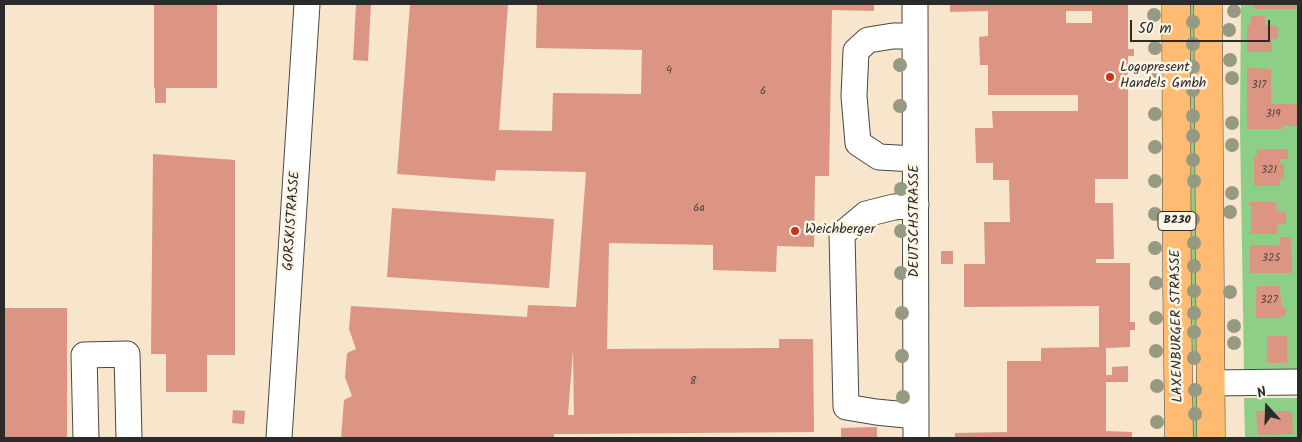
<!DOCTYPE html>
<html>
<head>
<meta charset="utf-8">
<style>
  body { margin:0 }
  #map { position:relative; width:1302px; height:442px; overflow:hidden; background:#f7e5cc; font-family:Kalam,sans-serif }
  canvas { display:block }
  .frame { position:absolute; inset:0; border:5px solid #2b2b2b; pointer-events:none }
  .north { position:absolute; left:1242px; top:382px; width:50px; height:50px; -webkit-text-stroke:4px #fcf5e5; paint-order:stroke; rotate:340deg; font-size:14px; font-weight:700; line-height:20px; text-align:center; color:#2b2b2b }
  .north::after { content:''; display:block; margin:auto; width:18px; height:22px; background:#2b2b2b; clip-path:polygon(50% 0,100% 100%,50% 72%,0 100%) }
  .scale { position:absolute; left:1130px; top:20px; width:140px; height:22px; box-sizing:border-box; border:2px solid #2b2b2b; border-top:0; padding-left:6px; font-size:15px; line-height:18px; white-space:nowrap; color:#2b2b2b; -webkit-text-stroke:4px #fcf5e5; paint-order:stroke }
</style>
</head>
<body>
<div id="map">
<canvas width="1302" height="442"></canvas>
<div class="frame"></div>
<div class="north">N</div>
<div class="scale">50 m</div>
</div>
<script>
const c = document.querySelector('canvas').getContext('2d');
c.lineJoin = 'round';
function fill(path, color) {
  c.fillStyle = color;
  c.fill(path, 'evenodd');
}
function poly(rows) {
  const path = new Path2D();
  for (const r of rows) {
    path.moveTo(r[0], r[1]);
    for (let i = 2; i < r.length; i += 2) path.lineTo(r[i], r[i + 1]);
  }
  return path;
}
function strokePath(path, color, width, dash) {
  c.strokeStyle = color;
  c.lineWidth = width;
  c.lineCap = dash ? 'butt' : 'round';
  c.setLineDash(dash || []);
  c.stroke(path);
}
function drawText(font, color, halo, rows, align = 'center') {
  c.font = font + ' Kalam,sans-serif';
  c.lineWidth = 5;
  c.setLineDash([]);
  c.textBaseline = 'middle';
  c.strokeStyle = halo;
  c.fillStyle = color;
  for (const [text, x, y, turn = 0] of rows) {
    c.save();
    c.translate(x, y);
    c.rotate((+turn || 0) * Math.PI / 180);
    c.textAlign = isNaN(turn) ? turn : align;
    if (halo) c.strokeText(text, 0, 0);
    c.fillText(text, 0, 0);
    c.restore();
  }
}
const green = poly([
  [1187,4,1199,4,1200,363,1188,362],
  [1241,4,1298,4,1298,370,1244,370,1240,127],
  [1187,385,1200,385,1201,438,1189,438],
  [1244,398,1298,398,1298,438,1245,438]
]);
const building = poly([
  [154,4,217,4,217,88,166,88,166,103,155,103,155,87,154,88],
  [356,4,371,4,368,61,353,60],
  [410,4,508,4,499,130,552,131,553,93,641,94,642,50,536,48,537,4,874,4,874,11,832,10,829,176,815,176,814,247,777,246,776,272,713,270,713,245,609,243,607,349,779,348,779,339,813,339,814,432,567,434,554,434,554,438,341,438,344,400,352,396,345,377,347,353,356,349,349,329,351,306,527,317,528,305,576,307,586,172,496,170,495,181,397,174],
  [573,350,574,415,568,415],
  [950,4,1128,4,1128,49,1134,49,1134,56,1128,56,1128,179,1095,179,1095,203,1113,203,1114,259,1096,259,1096,263,1130,263,1130,322,1135,322,1135,330,1130,330,1130,347,1106,348,1106,375,1112,375,1112,367,1128,366,1128,382,1106,382,1106,431,1132,432,1132,438,955,438,955,433,1007,432,1007,361,1041,361,1041,348,1099,347,1099,306,964,307,964,264,985,264,984,222,1010,222,1009,180,993,180,993,163,976,163,975,128,993,128,992,111,1078,111,1078,95,988,95,988,65,980,65,979,37,988,36,988,11,950,12],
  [1066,11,1092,11,1092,23,1066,23],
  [1254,4,1297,4,1296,9,1254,9],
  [1251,16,1265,16,1265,25,1278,26,1278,38,1272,39,1272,52,1247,52,1247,27,1250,25],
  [1247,68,1271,69,1271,104,1298,104,1298,126,1283,126,1283,129,1247,129],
  [1257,149,1288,149,1288,159,1280,159,1280,164,1284,164,1284,179,1280,179,1280,186,1254,186,1254,157,1257,157],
  [153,154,235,160,235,355,207,355,207,392,166,392,166,354,151,354],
  [1250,202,1276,202,1277,211,1286,212,1286,224,1277,225,1277,234,1249,234,1249,232,1251,231,1251,206,1249,205,1249,203],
  [392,208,554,219,549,288,387,277],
  [1280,237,1289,237,1291,238,1292,273,1250,273,1250,245,1278,245,1280,244],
  [941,251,953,251,953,264,941,264],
  [1257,286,1280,286,1279,291,1281,295,1281,306,1285,307,1286,316,1282,316,1280,318,1256,318,1256,294],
  [4,308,67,308,67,438,4,438],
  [1267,336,1287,336,1287,363,1267,363],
  [233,410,245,411,244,424,232,423],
  [1256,411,1292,411,1293,434,1258,435],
  [877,427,877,438,841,438,841,428]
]);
const minor = poly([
  [915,4,916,438],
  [915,36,893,36,868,40,856,51,854,96,858,143,879,157,915,159],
  [916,205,894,207,866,214,842,234,846,407,876,412,916,416],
  [1210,383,1298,382],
  [86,438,84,355,127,354,129,438],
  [279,438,307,4]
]);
const major = poly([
  [1176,4,1177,286,1179,438],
  [1208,4,1211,438]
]);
const trees = [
  [1234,11],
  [1154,15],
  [1193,22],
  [1229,30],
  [1193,44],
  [1155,48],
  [1230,60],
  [900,65],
  [1193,67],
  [1232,78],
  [1154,80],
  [1193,90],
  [900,106],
  [1155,114],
  [1193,116],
  [1232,123],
  [1193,136],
  [1232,145],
  [1155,147],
  [1193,160],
  [1155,181],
  [1194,181],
  [901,189],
  [1232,193],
  [1230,212],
  [1155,214],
  [1193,219],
  [901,231],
  [1194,243],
  [1155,248],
  [1194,266],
  [901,273],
  [1156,283],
  [1194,291],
  [1230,292],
  [902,313],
  [1194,313],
  [1156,318],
  [1234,326],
  [1194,332],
  [1234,343],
  [1156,351],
  [902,356],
  [1194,358],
  [1157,386],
  [1195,390],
  [903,397],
  [1195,414],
  [1157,422]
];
const markers = [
  [1110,77,5,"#c8321e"],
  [795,231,5,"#c8321e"]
];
const numberNames = [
  ["4",669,71],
  ["317",1259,86],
  ["6",763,92],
  ["319",1273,115],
  ["321",1269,171],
  ["6a",699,209],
  ["325",1271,259],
  ["327",1269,301],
  ["8",693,382]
];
const shields = [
  [1177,221,38]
];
const shieldNames = [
  ["B230",1177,221]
];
const poiNames = [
  ["Logopresent",1120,69],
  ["Handels Gmbh",1120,85],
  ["Weichberger",805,231]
];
const streetNames = [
  ["GORSKISTRASSE",293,221,-86],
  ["DEUTSCHSTRASSE",916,221,-90],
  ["LAXENBURGER STRASSE",1178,326,-91]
];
fill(green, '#8dcf86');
fill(building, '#db9582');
strokePath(minor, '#4a4743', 27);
strokePath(major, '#4a4743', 29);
strokePath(minor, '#fff', 25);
strokePath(major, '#febb71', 28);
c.fillStyle = '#979a82';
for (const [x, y] of trees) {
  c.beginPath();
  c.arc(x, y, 7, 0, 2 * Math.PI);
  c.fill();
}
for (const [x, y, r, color] of markers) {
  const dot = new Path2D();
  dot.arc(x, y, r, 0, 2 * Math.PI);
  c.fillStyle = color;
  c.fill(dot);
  strokePath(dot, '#fcf5e5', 2);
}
drawText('11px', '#574641', null, numberNames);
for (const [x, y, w] of shields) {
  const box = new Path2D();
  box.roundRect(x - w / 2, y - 9.5, w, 19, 4);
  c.fillStyle = '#fcf5e5';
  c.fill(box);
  strokePath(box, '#2b2b2b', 1);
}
drawText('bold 12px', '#2b2b2b', null, shieldNames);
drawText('14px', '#2b2b2b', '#fcf5e5', poiNames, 'left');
drawText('14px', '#2b2b2b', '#fcf5e5', streetNames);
</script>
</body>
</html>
